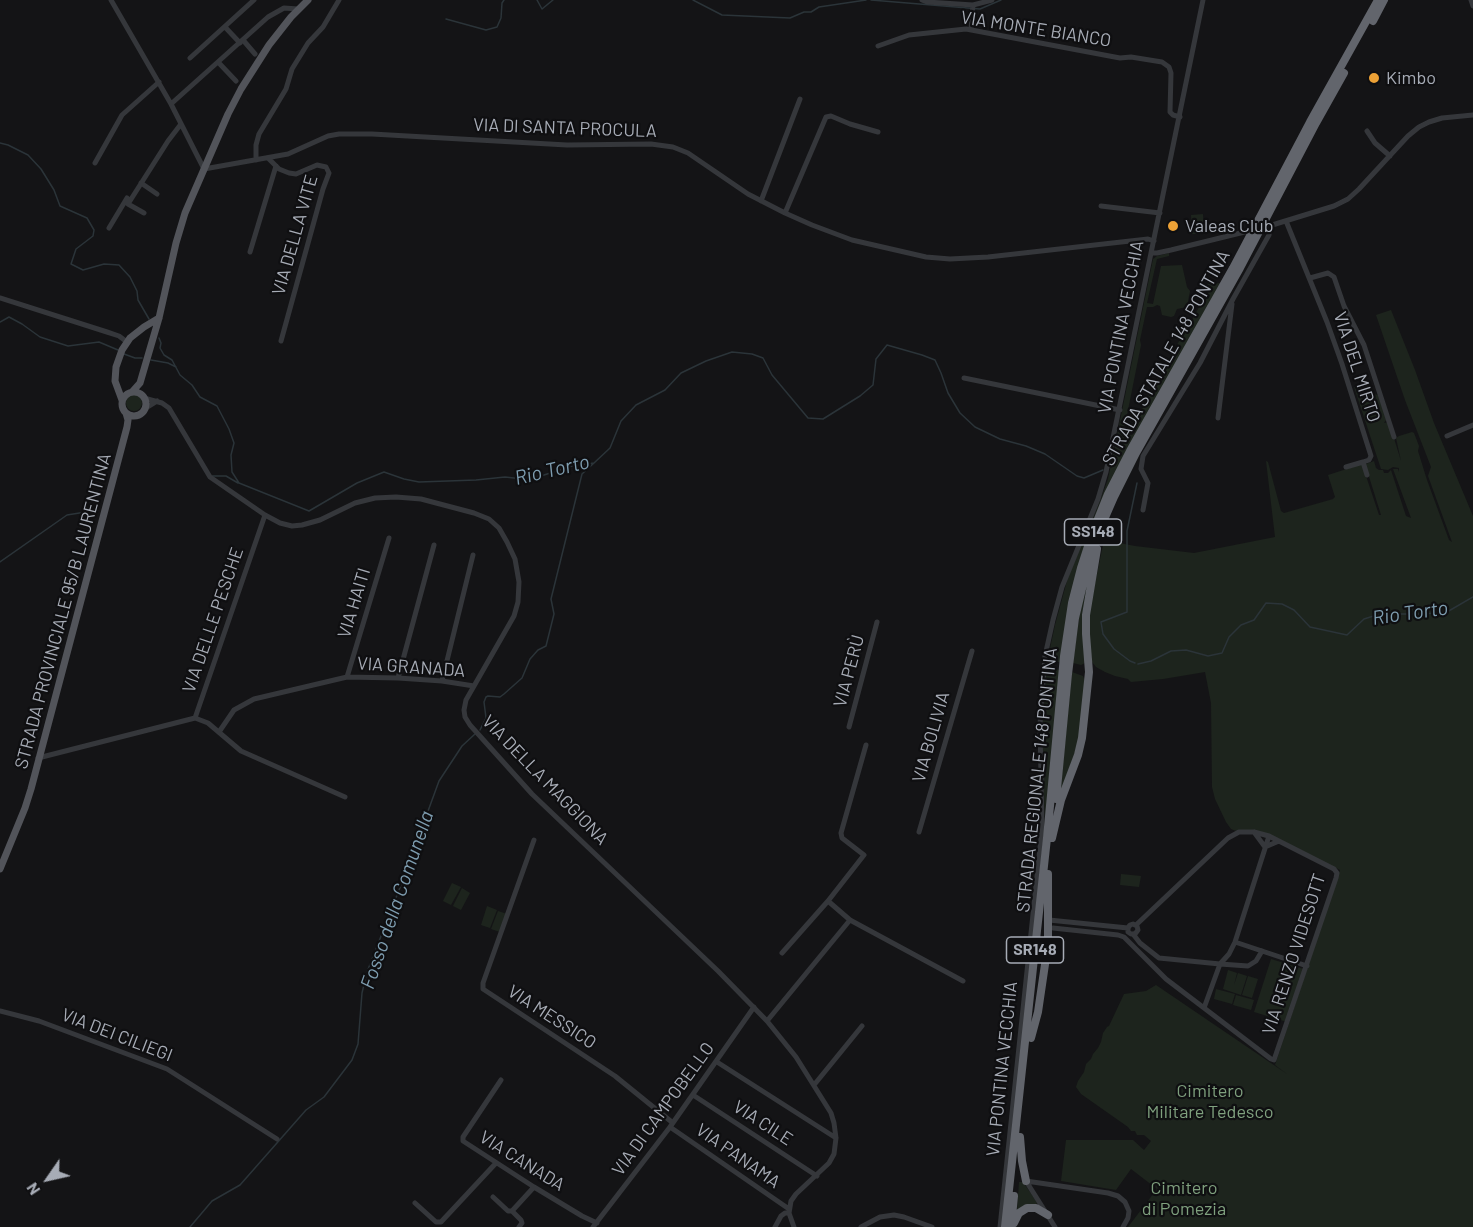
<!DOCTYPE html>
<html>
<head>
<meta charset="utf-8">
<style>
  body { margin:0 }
  #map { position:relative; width:1473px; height:1227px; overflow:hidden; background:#141416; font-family:Barlow,sans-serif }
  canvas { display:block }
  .north { position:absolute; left:18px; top:1149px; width:60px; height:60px; -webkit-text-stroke:4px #0f0f11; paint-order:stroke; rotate:236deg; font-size:16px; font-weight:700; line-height:24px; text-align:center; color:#a7acb6 }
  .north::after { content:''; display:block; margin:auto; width:21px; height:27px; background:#a7acb6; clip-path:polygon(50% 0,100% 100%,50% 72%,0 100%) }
</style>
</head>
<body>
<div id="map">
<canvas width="1473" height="1227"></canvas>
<div class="north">N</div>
</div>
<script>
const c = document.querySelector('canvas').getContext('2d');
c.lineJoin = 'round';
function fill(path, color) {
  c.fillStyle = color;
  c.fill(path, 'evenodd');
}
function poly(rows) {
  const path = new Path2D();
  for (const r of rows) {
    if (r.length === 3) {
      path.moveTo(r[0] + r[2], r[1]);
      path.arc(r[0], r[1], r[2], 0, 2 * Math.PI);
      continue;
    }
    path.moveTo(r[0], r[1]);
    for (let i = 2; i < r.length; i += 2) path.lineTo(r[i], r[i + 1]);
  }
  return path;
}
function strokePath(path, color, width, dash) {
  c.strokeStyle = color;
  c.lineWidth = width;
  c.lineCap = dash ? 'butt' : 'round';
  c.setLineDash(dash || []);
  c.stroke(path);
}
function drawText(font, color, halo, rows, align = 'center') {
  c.font = font + ' Barlow,sans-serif';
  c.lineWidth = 4.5;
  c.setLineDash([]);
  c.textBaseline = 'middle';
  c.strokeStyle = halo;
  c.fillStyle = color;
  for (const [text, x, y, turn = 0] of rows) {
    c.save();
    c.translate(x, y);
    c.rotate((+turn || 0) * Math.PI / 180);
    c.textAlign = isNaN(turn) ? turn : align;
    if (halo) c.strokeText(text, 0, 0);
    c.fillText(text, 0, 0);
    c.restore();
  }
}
const green = poly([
  [1203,214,1204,234,1192,234,1191,215],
  [1169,253,1169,256,1157,259,1147,303,1153,304,1161,266,1182,265,1187,287,1190,291,1189,296,1187,307,1177,309,1174,316,1171,317,1162,315,1160,306,1157,305,1153,307,1147,307,1140,340,1141,345,1124,430,1126,434,1132,435,1135,432,1144,404,1161,371,1189,325,1211,286,1206,284,1221,283,1105,498,1061,662,1057,662,1051,657,1049,653,1055,625,1068,577,1100,501,1108,479,1153,259,1157,256],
  [1391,310,1415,370,1434,423,1473,516,1473,1227,1128,1227,1157,1189,1131,1169,1116,1190,1061,1181,1066,1140,1133,1140,1144,1150,1151,1141,1144,1135,1137,1135,1135,1131,1131,1131,1128,1127,1081,1094,1076,1087,1078,1081,1084,1072,1086,1064,1091,1059,1093,1054,1098,1048,1101,1042,1103,1033,1107,1027,1109,1026,1124,994,1146,991,1156,985,1287,1074,1275,1065,1340,870,1311,856,1246,830,1236,831,1231,829,1226,822,1215,799,1212,787,1211,703,1205,672,1163,679,1131,682,1128,679,1115,676,1105,672,1096,667,1092,662,1089,643,1089,612,1104,540,1135,546,1194,553,1275,537,1266,461,1268,462,1281,511,1284,513,1333,499,1335,497,1328,475,1362,464,1379,515,1381,515,1366,467,1366,464,1374,461,1376,468,1379,470,1383,470,1384,473,1388,473,1391,470,1406,516,1411,518,1393,469,1398,469,1399,472,1399,468,1393,467,1388,470,1381,469,1354,387,1369,384,1372,386,1374,394,1378,395,1387,419,1384,423,1389,422,1401,461,1396,438,1399,436,1412,432,1414,433,1419,446,1418,451,1427,480,1449,540,1452,542,1428,476,1431,467,1405,400,1376,315],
  [134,403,8],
  [1089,571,1085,663,1081,665,1073,663,1080,610],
  [1054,669,1061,670,1045,828,1042,726,1046,675,1048,671],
  [1072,672,1083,676,1085,682,1079,741,1060,794],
  [1121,874,1141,876,1139,887,1120,885],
  [452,883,461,887,451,905,443,901],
  [462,888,470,893,461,910,453,906],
  [487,906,497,910,490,928,481,925],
  [498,911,507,914,500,932,491,929],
  [1271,959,1304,969,1287,1022,1254,1012],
  [1228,970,1237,973,1234,985,1238,973,1247,976,1241,995,1223,989],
  [1248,976,1258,979,1252,998,1242,995],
  [1216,989,1235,994,1232,1004,1214,999],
  [1236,995,1254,1000,1251,1010,1233,1005],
  [1019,1182,1023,1182,1037,1202,1036,1205,1026,1205,1017,1210]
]);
const stream = poly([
  [537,0,542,9,553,0],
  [693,0,722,15,790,18,804,12,811,12,819,7,866,0],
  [871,0,980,9,1001,0],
  [446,19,486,30,497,27,501,18,502,3,504,0],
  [0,143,8,145,28,155,41,169,54,190,60,206,87,218,94,230,93,236,76,249,71,264,83,270,104,264,119,265,130,277,137,291,138,300,149,319],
  [0,322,9,317,22,324,40,337,68,346,99,342,118,350],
  [159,338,161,343,160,348,164,355,172,360,180,375,192,385,200,397,217,406,229,429,234,443,231,455,232,472,239,483,309,511,357,483,384,472,404,479,419,482,476,480,505,477,523,479,544,475,572,466,594,463,610,448,621,421,636,405,665,390,681,373,706,361,732,352,752,354,763,358,772,375,808,418,823,419,860,396,873,385,876,359,887,345,922,355,935,360,941,373,948,393,960,413,975,427,1000,439,1026,446,1045,454,1077,476,1084,478,1103,470],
  [124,354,135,358,142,358],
  [151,360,168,363,176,367],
  [212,476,226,476,238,483],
  [0,562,67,515,98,510],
  [1135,663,1130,661,1114,649,1103,634,1101,622,1127,612,1127,531,1137,483],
  [1138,664,1151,661,1171,651,1186,650,1208,656,1222,653,1229,637,1241,625,1254,620,1266,603,1282,604,1294,610,1310,627,1347,635,1364,619,1380,614,1423,614,1447,612,1473,597],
  [480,730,486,718,484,702,486,697,488,696,500,697,504,694,522,678,530,659,538,650,546,646,554,614,551,599,579,486,582,474,594,463],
  [190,1227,212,1201,240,1185,306,1110,324,1097,352,1060,358,1044,362,993,367,972,401,885,439,781,462,746,475,734]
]);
const minor = poly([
  [111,0,171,104,204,169,288,154,328,136,339,134,372,134,567,145,651,144,673,147,688,153,748,194,785,213,812,225,852,240,926,257,950,259,988,257,1148,239,1154,241],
  [922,0,927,2,973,5,992,0],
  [1471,0,1473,6],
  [225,27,240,43],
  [971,30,973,5],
  [243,40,255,54],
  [878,46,909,35,966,29,1120,58,1131,57,1162,62,1169,67,1171,73,1170,112,1173,115,1180,117],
  [190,58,254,0],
  [218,62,236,81],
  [171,104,268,17,284,8,298,9],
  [1367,131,1375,143,1390,156],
  [268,158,279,169,289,173,296,174,317,165,326,167,329,173,323,189,281,341],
  [256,160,256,145,259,134,286,89,292,69,308,43,323,27,339,0],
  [95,163,122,115,159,82],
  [141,183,157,194],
  [761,201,800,99],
  [1101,206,1160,213],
  [144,213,128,204,168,141,181,124],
  [785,213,826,117,831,116,850,124,878,132],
  [1286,221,1327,322,1342,364,1371,456,1369,460,1363,462],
  [109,228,127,198],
  [250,252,276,166],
  [1152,253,1157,253,1171,250,1269,226,1334,206,1348,199,1359,189,1408,136,1419,127,1429,122,1442,118,1473,115],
  [1310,278,1328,273,1334,277,1344,306,1364,345,1394,437],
  [0,298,107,332,119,336,127,342],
  [964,378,1120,410],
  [144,398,162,403,169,408,210,477,265,515,280,523,292,526,302,525,320,520,355,503,375,498,396,497,421,499,474,513,489,519,499,528,507,542,515,559,519,582,518,602,514,616,466,700,464,710,465,717,470,725,532,794,718,971,767,1021,796,1057,831,1113,834,1123,836,1138,834,1154,829,1163,796,1194,791,1201,789,1213,794,1227],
  [144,409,157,401],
  [1218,418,1232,304],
  [1447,436,1473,425],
  [1346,467,1363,462,1367,475],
  [1143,510,1148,483,1141,469,1143,456,1200,363,1233,299,1269,235,1269,226],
  [347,677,389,538],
  [398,678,434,545],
  [442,681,473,555],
  [195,718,208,723,241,751,345,797],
  [849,727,877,622],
  [219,732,234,710,254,699,347,677,398,678,442,681,474,686],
  [38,758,195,718,265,515],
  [919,832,972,651],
  [1254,832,1265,847,1279,841],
  [534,840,483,983,483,989,615,1076,673,1123],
  [828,901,850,920,963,981],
  [1049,920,1128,928,1130,925,1133,924,1137,926,1138,930,1135,934,1131,934,1128,932,1128,928],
  [1053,928,1118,935,1124,937,1166,979,1271,1059,1274,1060,1336,878,1337,873,1334,869,1269,836,1254,832,1239,832,1228,838,1136,925],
  [1133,934,1140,943,1159,958,1220,964,1229,954,1235,942,1269,836],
  [1235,942,1307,966],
  [782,953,828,901,864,855,842,838,841,833,866,745],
  [1204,1008,1220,964,1248,966,1256,961,1262,951],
  [0,1011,39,1021,167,1069,277,1139],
  [767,1021,850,920],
  [717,1062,836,1138],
  [501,1080,463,1137,463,1141,534,1187,582,1216,597,1223],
  [814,1085,862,1026],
  [693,1095,817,1176],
  [670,1127,789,1209],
  [1026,1181,1108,1193,1118,1196,1125,1202,1129,1211,1128,1218,1123,1227],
  [1026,1181,1055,1227],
  [493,1197,508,1211,512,1211,521,1220,522,1223,519,1227],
  [415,1203,436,1222,441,1222,496,1163],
  [512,1211,534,1187],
  [593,1227,670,1127,754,1007],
  [775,1227,781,1216,785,1213,789,1213],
  [861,1227,880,1217,894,1215,904,1217,932,1227],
  [1000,1227,1042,829,1040,725,1045,656,1053,620,1062,587,1098,499,1106,472,1203,0]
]);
const major = poly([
  [132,392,140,383,159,318,176,243,185,213,228,114,241,89,269,45,291,17,308,0],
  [134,404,12],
  [122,400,115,381,116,367,122,350,130,338,144,327,159,318],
  [0,869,25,808,31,789,127,427,128,420,126,413]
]);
const highway = poly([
  [1373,21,1384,0],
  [1056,799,1068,674,1075,618,1086,572,1100,529,1114,497,1136,453,1240,268,1316,123,1344,73],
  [1052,838,1061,800,1078,755,1082,738,1089,672,1086,634,1086,615,1097,549],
  [1031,1038,1038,1012,1048,944,1048,874],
  [1020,1137,1022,1161,1026,1181],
  [1014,1223,1019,1213,1027,1208,1036,1208,1048,1215],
  [1005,1227,1047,838,1064,656,1072,603,1081,568,1092,534,1108,494,1130,451,1233,268,1310,122,1378,0],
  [1011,1227,1014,1196]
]);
const markers = [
  [1374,78,6,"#eca136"],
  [1173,226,6,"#eca136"]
];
const shields = [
  [1093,532,57],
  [1035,950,57]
];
const shieldNames = [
  ["SS148",1093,532],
  ["SR148",1035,950]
];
const streetNames = [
  ["VIA MONTE BIANCO",1036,29,9],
  ["VIA DI SANTA PROCULA",565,128,2],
  ["VIA DELLA VITE",295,235,-74],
  ["VIA PONTINA VECCHIA",1121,327,-79],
  ["STRADA STATALE 148 PONTINA",1166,358,-61],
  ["VIA DEL MIRTO",1357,367,72],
  ["VIA HAITI",354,603,-73],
  ["STRADA PROVINCIALE 95/B LAURENTINA",63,611,-75],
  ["VIA DELLE PESCHE",213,620,-71],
  ["VIA GRANADA",411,667,4],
  ["VIA PERÙ",849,671,-75],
  ["VIA BOLIVIA",931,737,-74],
  ["VIA DELLA MAGGIONA",545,780,46],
  ["STRADA REGIONALE 148 PONTINA",1037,780,-84],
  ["VIA RENZO VIDESOTT",1294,954,-72],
  ["VIA MESSICO",552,1017,33],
  ["VIA DEI CILIEGI",117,1035,21],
  ["VIA PONTINA VECCHIA",1002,1069,-84],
  ["VIA DI CAMPOBELLO",663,1109,-54],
  ["VIA CILE",763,1123,33],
  ["VIA PANAMA",738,1156,35],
  ["VIA CANADA",522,1161,32]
];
const poiNames = [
  ["Kimbo",1386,78],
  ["Valeas Club",1185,226]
];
const parkNames = [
  ["Cimitero",1210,1091],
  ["Militare Tedesco",1210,1112],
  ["Cimitero",1184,1188],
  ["di Pomezia",1184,1209]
];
const waterNames = [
  ["Rio Torto",552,470,-13],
  ["Rio Torto",1410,613,-8],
  ["Fosso della Comunella",397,900,-71]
];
fill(green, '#1d241d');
strokePath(stream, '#2b3439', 1.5);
strokePath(minor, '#35373b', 5);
strokePath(major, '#52545a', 7);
strokePath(highway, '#62656c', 8);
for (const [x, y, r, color] of markers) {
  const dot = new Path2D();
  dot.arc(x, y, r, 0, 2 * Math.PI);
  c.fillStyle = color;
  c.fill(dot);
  strokePath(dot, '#0f0f11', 2);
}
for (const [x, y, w] of shields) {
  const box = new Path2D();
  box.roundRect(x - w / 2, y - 13, w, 26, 4.5);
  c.fillStyle = '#0f0f11';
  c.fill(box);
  strokePath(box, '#a7acb6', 1.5);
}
drawText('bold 16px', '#a7acb6', null, shieldNames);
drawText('18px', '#a7acb6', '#0f0f11', streetNames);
drawText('18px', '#a7acb6', '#0f0f11', poiNames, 'left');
drawText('18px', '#7fa07e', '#0f0f11', parkNames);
drawText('italic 20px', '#7e9db0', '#0f0f11', waterNames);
</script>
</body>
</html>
